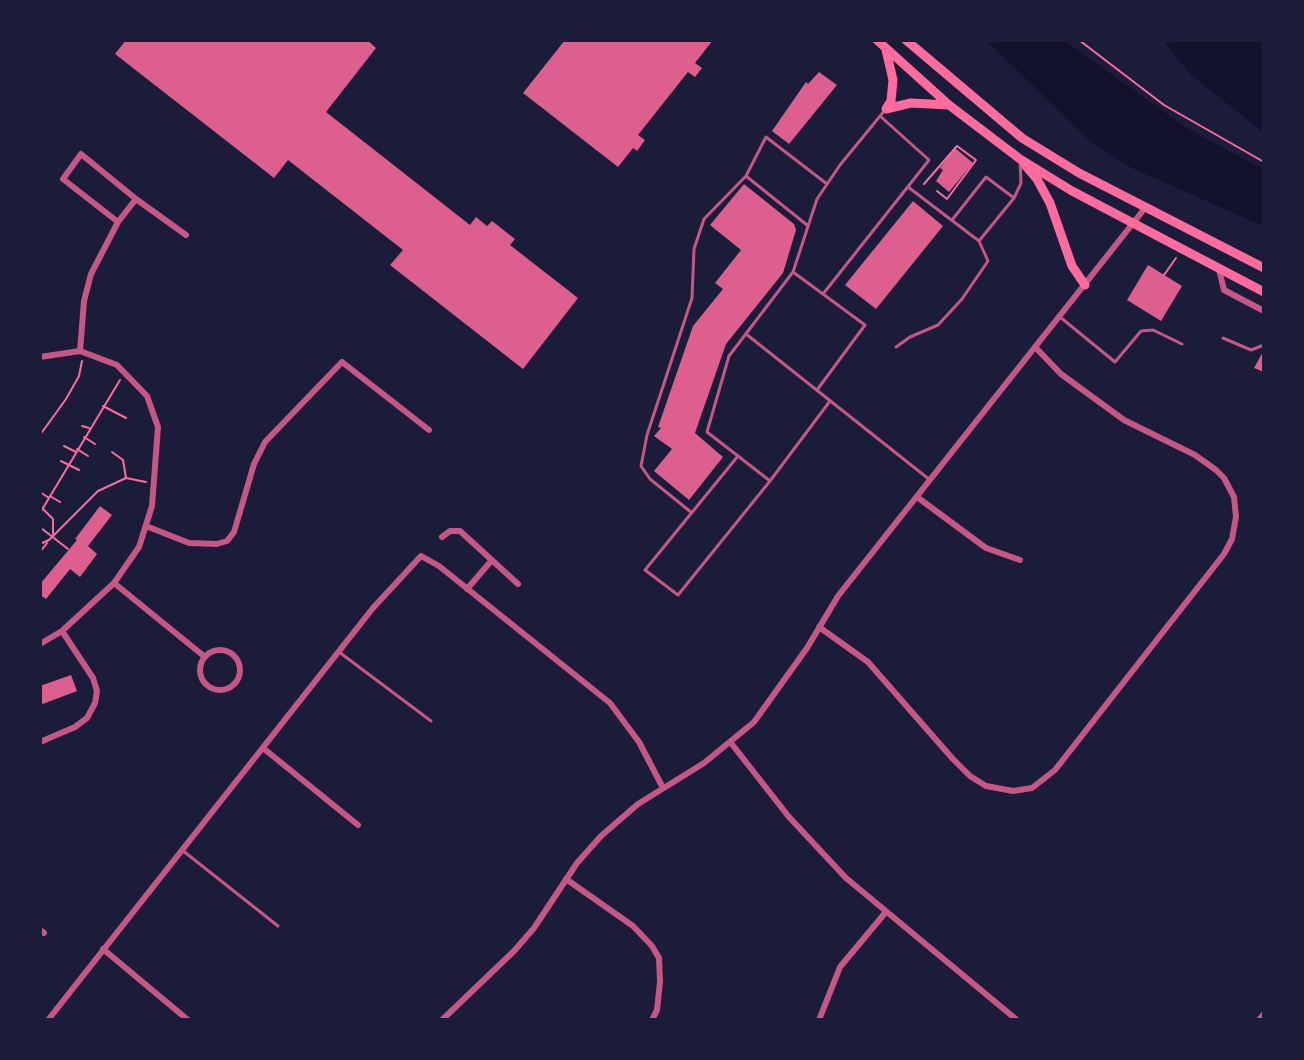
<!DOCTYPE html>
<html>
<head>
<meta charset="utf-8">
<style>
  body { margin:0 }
  #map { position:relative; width:1304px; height:1060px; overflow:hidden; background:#1b1b3a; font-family:Ubuntu,sans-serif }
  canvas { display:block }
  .frame { position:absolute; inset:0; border:42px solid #1b1b3a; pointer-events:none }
</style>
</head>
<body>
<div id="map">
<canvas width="1304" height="1060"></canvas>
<div class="frame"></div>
</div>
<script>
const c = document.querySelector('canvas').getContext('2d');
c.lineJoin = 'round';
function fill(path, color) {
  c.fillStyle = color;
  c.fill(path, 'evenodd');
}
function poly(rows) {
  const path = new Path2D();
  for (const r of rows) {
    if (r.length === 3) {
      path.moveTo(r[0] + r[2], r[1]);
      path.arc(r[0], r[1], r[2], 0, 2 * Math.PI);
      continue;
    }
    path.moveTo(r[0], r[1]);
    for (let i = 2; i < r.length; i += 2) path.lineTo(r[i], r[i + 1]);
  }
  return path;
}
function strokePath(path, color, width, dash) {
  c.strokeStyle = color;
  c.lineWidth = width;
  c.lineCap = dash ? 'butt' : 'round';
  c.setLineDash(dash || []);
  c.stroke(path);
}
const water = poly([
  [987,41,1065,41,1188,129,1263,169,1263,226,1132,168,1092,143],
  [1164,41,1263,41,1263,132,1191,75]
]);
const building = poly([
  [126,40,367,40,376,48,326,112,470,225,476,217,487,226,492,221,515,239,510,245,578,298,523,369,390,265,403,250,288,160,274,178,115,54],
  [565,40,713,40,695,63,702,68,695,77,688,72,638,135,645,140,637,151,633,148,618,167,523,93],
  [819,72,837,85,789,144,772,131,806,82,808,84],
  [955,148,973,163,949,192,936,181,943,170,940,168],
  [744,184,794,224,796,230,783,273,726,344,695,433,723,457,689,500,654,471,672,449,654,436,661,428,658,427,693,326,723,289,715,283,741,250,710,225],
  [913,201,943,226,876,309,845,285],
  [1148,265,1182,286,1161,321,1127,300],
  [1264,350,1264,372,1254,368],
  [100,506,112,515,88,546,97,554,80,577,70,569,46,599,40,595,40,584,77,540,75,539],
  [71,675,77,691,40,705,40,686]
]);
const path = poly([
  [1079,40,1164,105,1264,162],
  [924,184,957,146,976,160,947,199,937,191],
  [1164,275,1176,258],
  [103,406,126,418],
  [82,426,89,428],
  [40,435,66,399,79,376,82,361],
  [84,437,95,444],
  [64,446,76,452],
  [77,449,88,456],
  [112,452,123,460,126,478],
  [61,461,79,470],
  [40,492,49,498],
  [50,496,60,502],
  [40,506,53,519,53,534],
  [40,513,120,380],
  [40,519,41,528],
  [41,528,68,549],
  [40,544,49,540,98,491,126,478,146,482],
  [40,552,47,543]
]);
const service = poly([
  [746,176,807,225],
  [952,220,986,177,1014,198],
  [979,241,1014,198,1021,183,1020,160],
  [793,272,865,325,817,390],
  [823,294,929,160,880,116],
  [1060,317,1115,362,1141,331,1153,330,1182,344],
  [746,334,930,480],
  [1223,338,1251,350,1264,345],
  [896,347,910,337,938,325,962,299,988,261,979,241,908,187],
  [738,456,645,570,678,595,770,481,738,456,707,432,729,356,793,272,817,199,840,165,885,110],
  [770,481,830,401],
  [692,513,650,479,641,466,647,435,692,298,694,249,704,219,746,176,766,137,827,184],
  [339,652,431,721],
  [182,850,278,926]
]);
const minor = poly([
  [136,199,186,235],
  [1219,269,1224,290,1264,311],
  [80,351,84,301,91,274,118,222,136,199,81,154,63,179,118,222],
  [40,357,80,351,117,365,147,396,158,427,152,506,139,547,114,583,62,631,40,644],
  [917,497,986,548,1020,560],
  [146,526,189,543,217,544,227,541,234,532,254,464,265,442,342,362,429,430],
  [442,537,450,531,460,531,518,584],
  [114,583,205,657],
  [467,589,492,560],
  [819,627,868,662,952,758,970,776,986,786,1013,791,1032,788,1055,770,1224,554,1232,539,1236,517,1234,497,1224,478,1216,470,1195,455,1124,420,1061,374,1036,348],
  [220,670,20],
  [40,742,75,727,87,718,95,703,97,691,93,678,62,631],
  [731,743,789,817,846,878,1017,1020],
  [263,748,358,825],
  [566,879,633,926,652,946,659,958,660,982,657,1010,652,1020],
  [40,930,44,933],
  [103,949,188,1020],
  [48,1020,373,608,421,556,439,566,610,703,639,742,663,788],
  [442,1020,514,951,534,928,577,863,601,836,638,804,704,763,754,722,807,648,838,596,1145,208],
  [819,1020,840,967,885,913],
  [1259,1020,1264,1014]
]);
const primary = poly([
  [877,40,949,105,1020,159,1072,191,1264,292],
  [906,40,1022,138,1079,173,1264,268],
  [886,50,893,80,891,101,886,109],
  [886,109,911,103,949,105],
  [1025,165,1037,179,1050,203,1072,266,1085,285]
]);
fill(water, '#12122b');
fill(building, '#dd5f8e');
strokePath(path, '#ff6b9d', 2);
strokePath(service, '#c65784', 3);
strokePath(minor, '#c65784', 6);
strokePath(primary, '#ff6b9d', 9);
</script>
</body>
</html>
